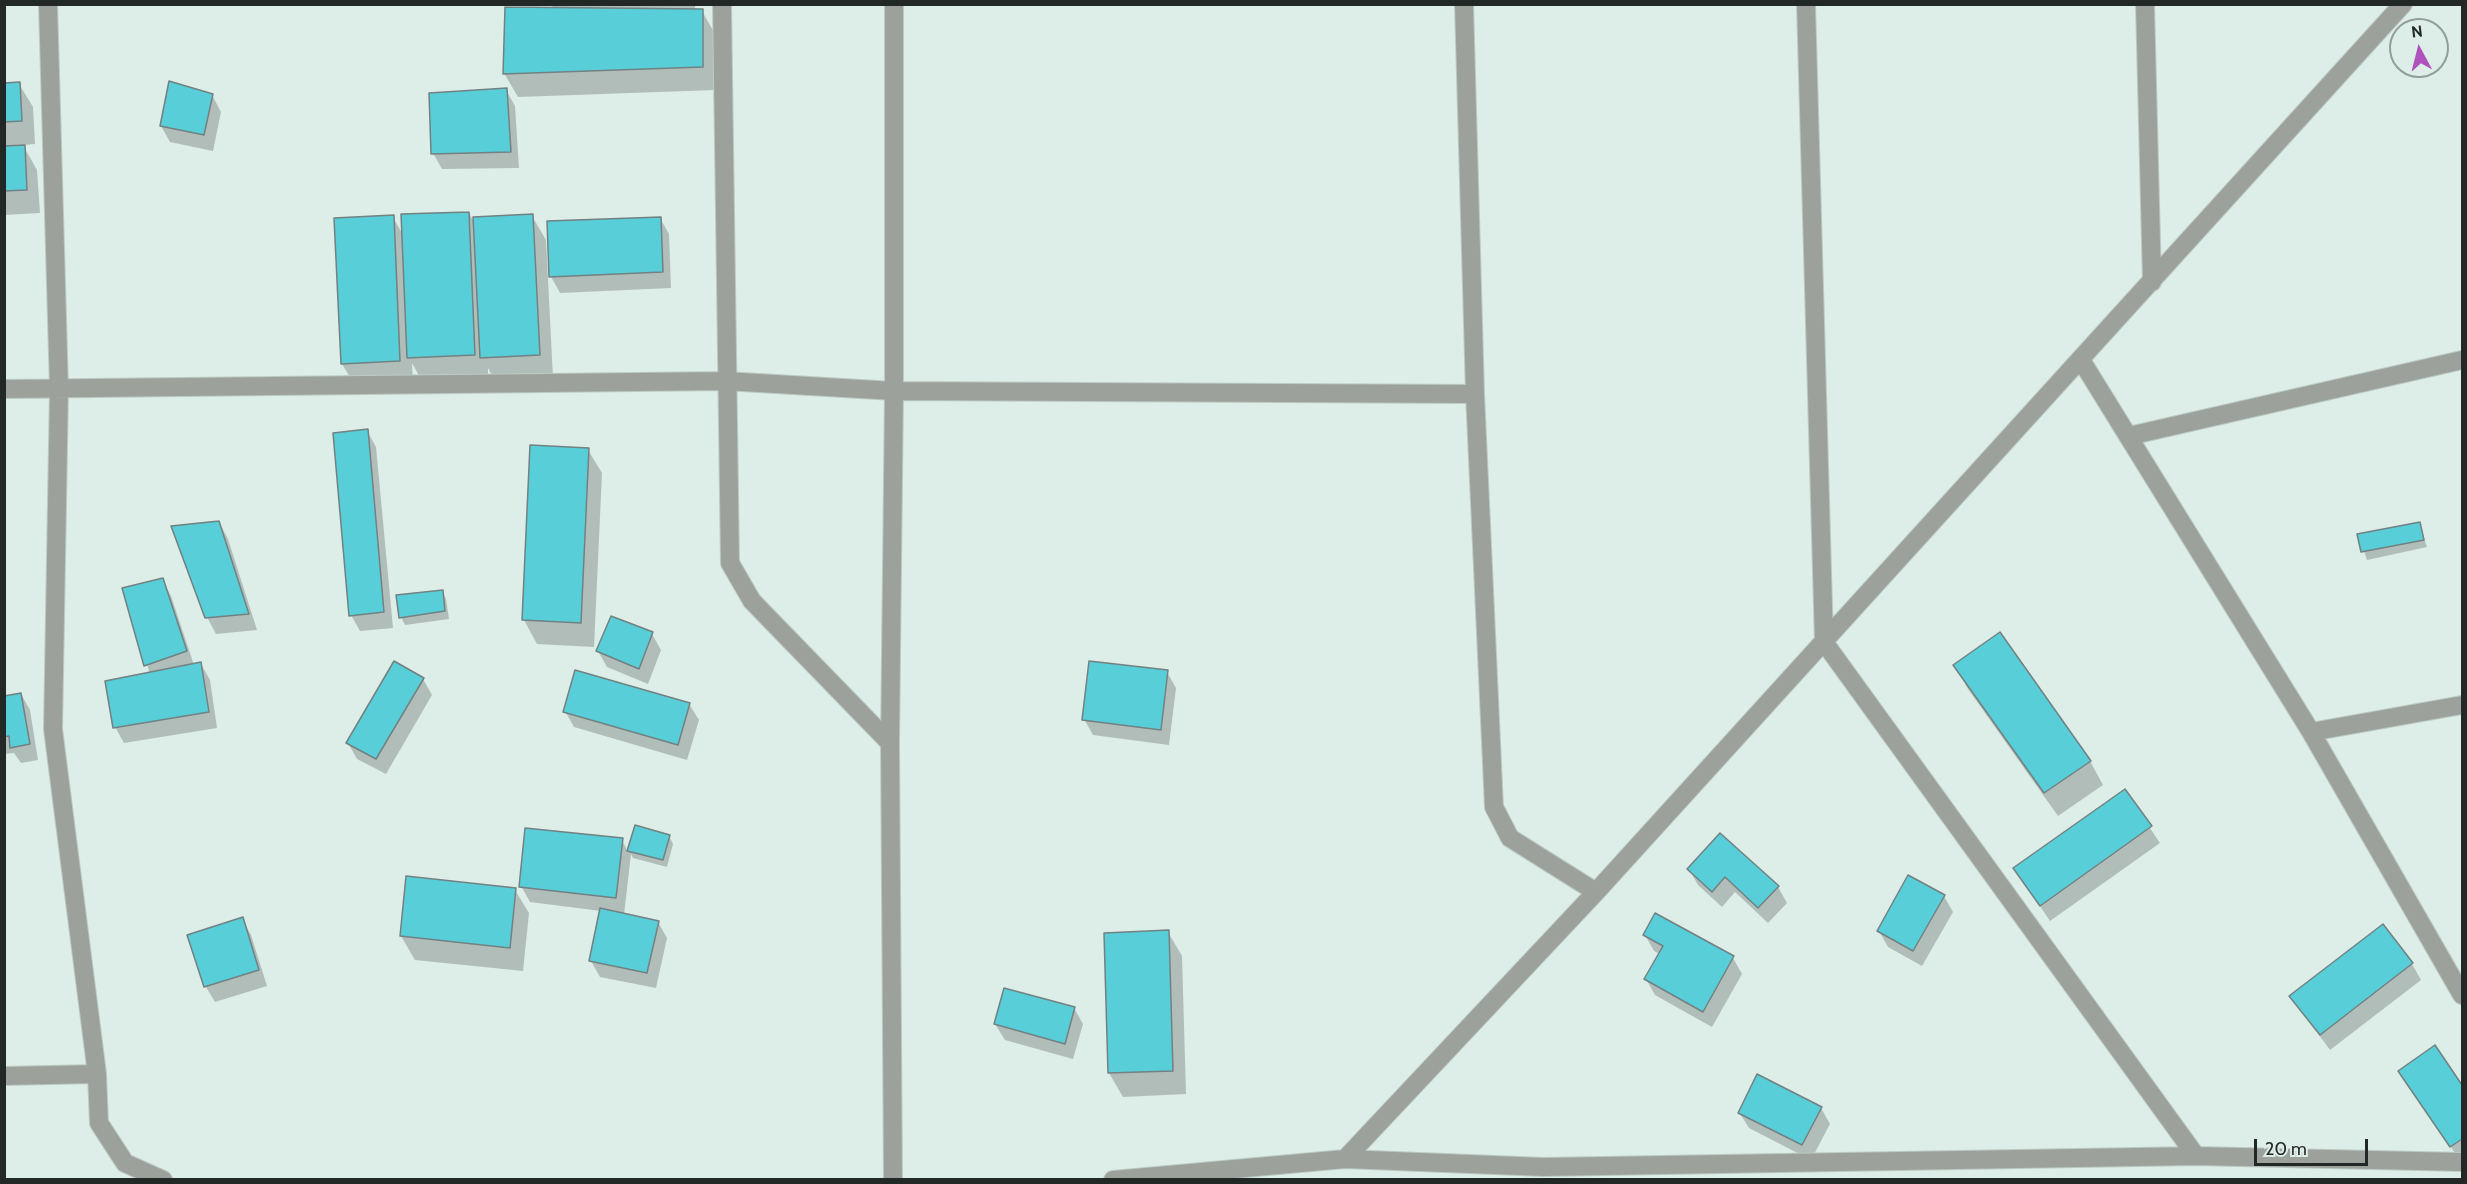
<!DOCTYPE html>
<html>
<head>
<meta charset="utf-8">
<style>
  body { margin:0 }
  #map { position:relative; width:2467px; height:1184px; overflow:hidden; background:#ddede7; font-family:Cabin,sans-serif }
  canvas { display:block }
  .frame { position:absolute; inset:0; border:6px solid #222826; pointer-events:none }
  .north { position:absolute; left:2389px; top:18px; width:60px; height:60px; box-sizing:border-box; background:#ddede7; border:2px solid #929e9a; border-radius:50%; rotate:353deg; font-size:16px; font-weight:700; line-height:24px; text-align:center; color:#222826 }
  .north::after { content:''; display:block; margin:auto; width:21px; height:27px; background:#ae53be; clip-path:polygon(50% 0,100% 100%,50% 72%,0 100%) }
  .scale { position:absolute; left:2254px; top:1139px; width:114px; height:27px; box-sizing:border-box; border:3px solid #222826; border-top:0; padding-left:8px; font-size:18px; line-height:21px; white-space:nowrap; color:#222826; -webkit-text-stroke:4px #ddede7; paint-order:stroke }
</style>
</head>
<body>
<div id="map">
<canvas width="2467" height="1184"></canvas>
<div class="frame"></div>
<div class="north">N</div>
<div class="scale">20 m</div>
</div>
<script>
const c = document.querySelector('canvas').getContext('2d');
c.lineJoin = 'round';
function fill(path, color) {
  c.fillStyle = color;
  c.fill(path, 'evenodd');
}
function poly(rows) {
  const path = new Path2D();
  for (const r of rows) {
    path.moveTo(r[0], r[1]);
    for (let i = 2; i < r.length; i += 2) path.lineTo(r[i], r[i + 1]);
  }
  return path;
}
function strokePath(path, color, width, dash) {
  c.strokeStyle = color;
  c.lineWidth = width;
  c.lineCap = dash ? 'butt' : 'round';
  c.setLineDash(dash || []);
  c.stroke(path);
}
const shadow = poly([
  [551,4,695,4,695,11,702,11,715,34,715,90,518,97,504,73,554,9],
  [4,84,19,84,33,107,35,144,23,145,37,170,40,213,4,215],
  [506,90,515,106,519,168,442,169,433,153],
  [212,95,221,112,213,151,170,142,161,126],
  [469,213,475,224,532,216,546,240,553,378,495,381,488,368,488,378,422,381,412,363,413,385,356,387,342,364,393,217,403,235],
  [660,218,669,234,671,288,560,293,549,273],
  [367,431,376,447,393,628,360,631,351,615],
  [532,447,588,450,602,473,594,647,537,644,524,620],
  [219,522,228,539,257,630,216,634,207,617],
  [2419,523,2427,547,2367,560,2359,536],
  [162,580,171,596,194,665,201,664,210,680,217,728,124,743,115,727,150,674,124,589],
  [442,591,446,599,449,619,405,625,401,617],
  [652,634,661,650,648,684,607,667,598,651],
  [1955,665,2090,761,2103,785,2058,816,1968,689],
  [1167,672,1176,688,1169,745,1093,735,1084,719],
  [423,679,432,695,386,774,357,759,348,743],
  [21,694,30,710,38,760,21,763,14,753,5,754,4,765,4,697],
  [689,704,699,720,687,760,574,727,565,711],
  [2125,791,2160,843,2050,921,2015,869],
  [636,827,669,836,673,844,667,867,633,858,631,854,624,915,658,922,667,938,656,988,600,977,591,961,601,911,530,902,521,886,622,840,628,852],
  [1689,869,1778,887,1787,903,1768,923,1735,892,1722,907,1698,885],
  [407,878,515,890,529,913,523,971,415,960,401,936],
  [1944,896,1953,912,1922,966,1888,947,1879,931],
  [242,919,251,935,267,986,215,1002,206,987,189,936],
  [1168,932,1182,956,1186,1094,1123,1097,1109,1073,1106,934],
  [1645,935,1733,958,1742,974,1712,1027,1655,995,1646,979,1660,954,1654,951],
  [2412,964,2421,980,2330,1050,2291,997],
  [1074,1008,1083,1024,1073,1059,1005,1040,995,1024],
  [2434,1047,2462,1088,2461,1162,2400,1071],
  [1821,1108,1830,1124,1811,1160,1749,1128,1739,1112]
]);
const building = poly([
  [505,7,703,9,703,67,503,74,505,7],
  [169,81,213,94,204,135,160,126,169,81],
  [20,82,22,121,4,122,4,83,20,82],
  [507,88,511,152,431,154,429,93,507,88],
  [25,145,27,190,4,191,4,146,25,145],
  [469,212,475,355,407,358,401,214,469,212],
  [533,214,540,355,480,358,473,217,533,214],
  [394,215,400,361,341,364,334,218,394,215],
  [661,217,663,272,549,277,547,221,661,217],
  [368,429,384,612,349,616,333,433,368,429],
  [530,445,589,448,581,623,522,620,530,445],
  [219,521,249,614,205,618,171,526,219,521],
  [2420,522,2424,540,2361,552,2357,534,2420,522],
  [163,578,187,651,144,666,122,588,163,578],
  [443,590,445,611,399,618,396,595,443,590],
  [611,616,653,632,639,669,596,651,611,616],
  [2000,632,2091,761,2044,793,1953,665,2000,632],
  [394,661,424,678,376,759,346,743,394,661],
  [1089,661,1168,670,1161,730,1082,720,1089,661],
  [201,662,209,712,113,728,105,681,201,662],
  [575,670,690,703,678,745,563,712,575,670],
  [21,693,30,744,10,748,9,736,4,737,4,696,21,693],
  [2125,789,2152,826,2040,906,2013,868,2125,789],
  [635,825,670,835,663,860,627,851,635,825],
  [525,828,623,838,616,898,519,887,525,828],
  [1720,833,1779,886,1758,908,1725,877,1712,892,1687,869,1720,833],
  [1908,875,1945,895,1913,951,1877,931,1908,875],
  [406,876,516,888,510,948,400,936,406,876],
  [600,908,659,921,647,973,589,961,600,908],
  [1655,913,1734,956,1703,1012,1644,979,1663,946,1643,935,1655,913],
  [243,917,259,970,204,987,187,935,243,917],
  [2383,924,2413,963,2320,1035,2289,996,2383,924],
  [1169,930,1173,1071,1108,1073,1104,933,1169,930],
  [1004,988,1075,1007,1065,1044,994,1024,1004,988],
  [2435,1045,2462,1085,2462,1139,2450,1147,2398,1071,2435,1045],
  [1757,1074,1822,1107,1802,1145,1738,1113,1757,1074]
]);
const minor = poly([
  [48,4,59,389,53,729,97,1074,99,1123,125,1163,163,1180],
  [722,4,730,563,752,601,890,743],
  [1464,4,1475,394,1494,807,1510,838,1596,892],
  [1806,4,1824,642,2196,1156],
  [2145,4,2152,282],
  [2081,360,2311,732,2462,995],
  [4,389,725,381,894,391,1475,394],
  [2129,436,2462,360],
  [2311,732,2462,705],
  [4,1076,97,1074],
  [1345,1159,1596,892,2403,4],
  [893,1180,890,743,894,391,894,4],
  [1113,1180,1345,1159,1544,1167,2196,1156,2462,1162]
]);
fill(shadow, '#0003');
fill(building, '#57ced8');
strokePath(building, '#728182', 1.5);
strokePath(minor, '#bbcac4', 20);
strokePath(minor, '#9da19c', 18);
</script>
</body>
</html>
